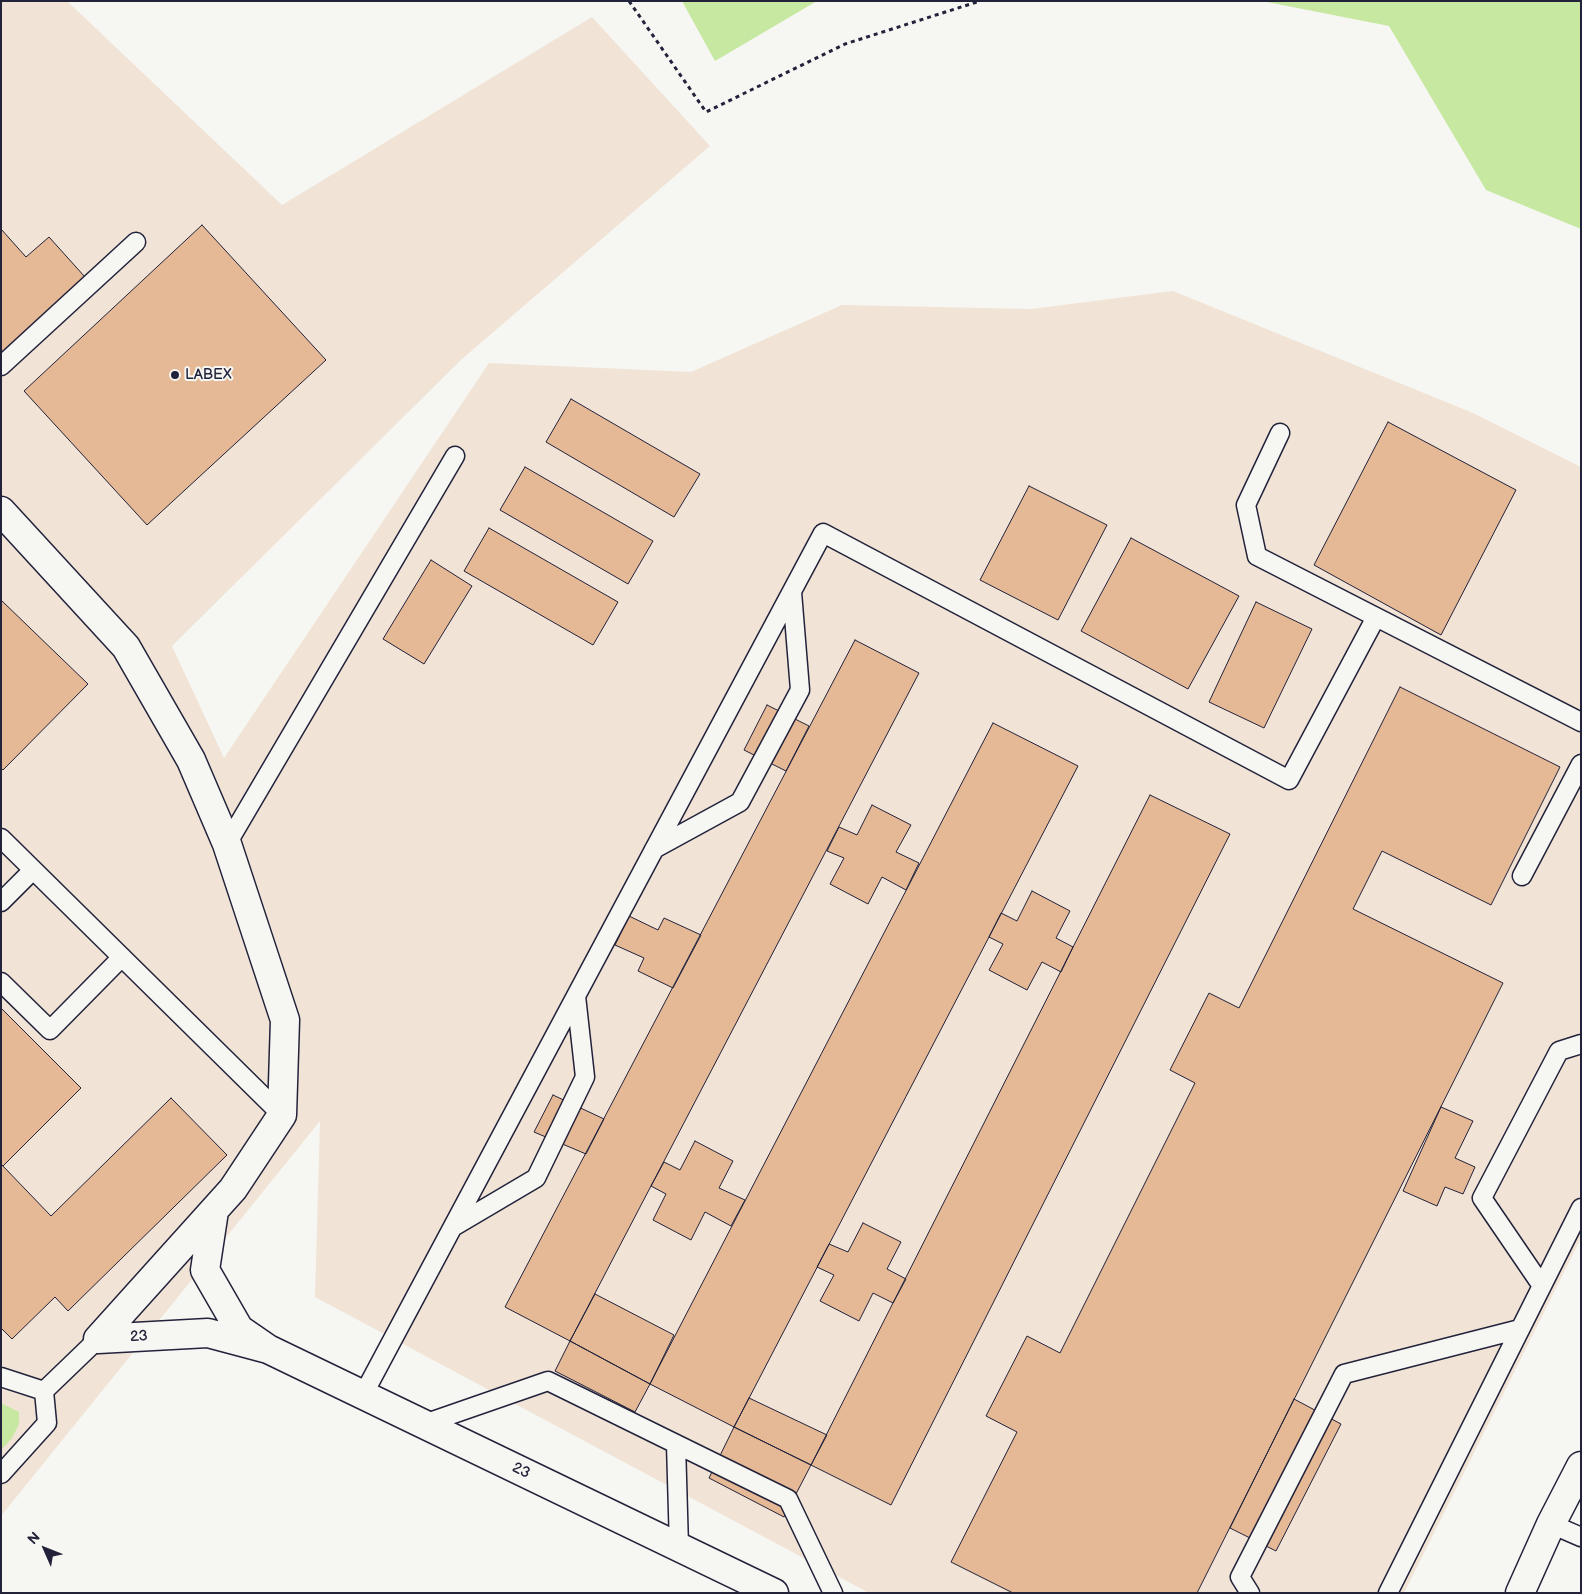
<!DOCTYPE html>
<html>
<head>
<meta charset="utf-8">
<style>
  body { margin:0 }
  #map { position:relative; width:1582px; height:1594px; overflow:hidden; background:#f6f6f2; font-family:"Balsamiq Sans",sans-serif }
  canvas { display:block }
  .frame { position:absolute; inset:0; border:2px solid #22223b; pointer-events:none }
  .north { position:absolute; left:20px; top:1524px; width:50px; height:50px; -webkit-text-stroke:4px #f6f6f2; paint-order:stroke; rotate:314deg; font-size:14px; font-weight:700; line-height:20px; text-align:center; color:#22223b }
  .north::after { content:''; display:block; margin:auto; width:18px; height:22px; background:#22223b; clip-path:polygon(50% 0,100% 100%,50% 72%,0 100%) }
</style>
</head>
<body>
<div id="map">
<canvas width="1582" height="1594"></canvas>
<div class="frame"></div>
<div class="north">N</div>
</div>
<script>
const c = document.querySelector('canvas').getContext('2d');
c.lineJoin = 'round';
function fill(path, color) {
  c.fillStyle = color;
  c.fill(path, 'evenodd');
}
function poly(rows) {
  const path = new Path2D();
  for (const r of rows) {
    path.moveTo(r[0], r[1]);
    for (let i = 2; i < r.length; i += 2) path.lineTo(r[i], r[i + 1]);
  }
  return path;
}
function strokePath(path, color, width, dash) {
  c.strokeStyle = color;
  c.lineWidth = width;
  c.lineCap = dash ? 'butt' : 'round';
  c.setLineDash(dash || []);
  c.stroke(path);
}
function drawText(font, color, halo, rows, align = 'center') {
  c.font = font + ' "Balsamiq Sans",sans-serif';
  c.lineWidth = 4;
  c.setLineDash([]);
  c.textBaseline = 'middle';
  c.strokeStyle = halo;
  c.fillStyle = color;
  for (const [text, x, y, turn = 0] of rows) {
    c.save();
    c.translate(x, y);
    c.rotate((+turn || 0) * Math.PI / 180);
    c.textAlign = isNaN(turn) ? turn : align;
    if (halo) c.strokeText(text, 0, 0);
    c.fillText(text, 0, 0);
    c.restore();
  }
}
const built = poly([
  [1,1,67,1,282,205,592,17,710,146,462,359,172,646,224,758,489,363,691,372,842,305,1031,309,1173,291,1473,413,1581,467,1581,1238,1404,1593,869,1593,315,1297,320,1121,1,1516]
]);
const green = poly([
  [682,1,817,1,715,61],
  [1262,1,1581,1,1581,229,1486,190,1389,26],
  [1,1403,19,1412,19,1424,12,1438,1,1450]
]);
const building = poly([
  [202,225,326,360,147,525,24,391,202,225],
  [1,229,26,257,49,237,85,277,1,353,1,229],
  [571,399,700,474,674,517,546,442,571,399],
  [1388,422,1516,490,1441,635,1314,565,1388,422],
  [525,467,653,541,628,584,500,510,525,467],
  [1029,486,1107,525,1058,620,980,580,1029,486],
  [489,528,618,602,593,645,464,571,489,528],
  [1131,538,1239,596,1188,689,1081,631,1131,538],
  [431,560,472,586,424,664,383,639,431,560],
  [1,600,88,684,3,770,1,768,1,600],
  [1256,602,1312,629,1264,728,1209,702,1256,602],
  [855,640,919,673,570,1341,505,1307,855,640],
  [1400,687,1560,767,1491,905,1382,851,1353,909,1503,983,1197,1593,1013,1593,951,1562,1017,1432,986,1416,1027,1336,1060,1353,1195,1083,1170,1070,1209,993,1239,1008,1400,687],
  [767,705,809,726,786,771,744,750,767,705],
  [993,723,1078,766,734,1427,650,1384,993,723],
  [1150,795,1230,834,891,1505,811,1465,1150,795],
  [872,805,911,825,896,852,919,863,906,890,882,877,868,904,830,884,844,858,827,851,839,827,857,835,872,805],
  [1032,891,1070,911,1056,938,1073,947,1061,972,1042,962,1027,990,989,970,1003,944,989,937,1001,913,1017,921,1032,891],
  [629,916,658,930,664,918,701,935,673,988,638,971,644,958,615,945,629,916],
  [1,1008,81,1088,3,1166,1,1164,1,1008],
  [553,1095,604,1119,586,1154,534,1132,553,1095],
  [171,1098,227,1155,68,1311,55,1297,12,1339,1,1328,1,1164,51,1216,171,1098],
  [1441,1107,1473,1121,1455,1158,1475,1167,1463,1194,1445,1187,1437,1206,1403,1191,1441,1107],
  [695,1141,733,1161,719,1188,745,1200,731,1226,705,1212,691,1240,653,1220,666,1194,651,1186,664,1162,680,1170,695,1141],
  [863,1223,901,1242,887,1269,906,1279,893,1303,873,1293,859,1321,820,1301,834,1275,817,1267,829,1244,848,1252,863,1223],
  [595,1294,674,1335,650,1384,570,1341,595,1294],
  [570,1341,650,1384,635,1412,555,1371,570,1341],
  [749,1398,827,1435,811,1465,734,1427,749,1398],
  [1294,1399,1341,1424,1276,1551,1230,1528,1294,1399],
  [734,1427,811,1465,784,1517,709,1478,734,1427]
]);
const path = poly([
  [629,1,706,112,845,44,980,1]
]);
const lane = poly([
  [1,366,136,242],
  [1280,433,1246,505,1257,556,1581,722],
  [1,838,282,1115],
  [227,844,455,456],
  [654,849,740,802,800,690,792,592],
  [1522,876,1581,764],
  [1,902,33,870],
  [1,982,50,1030,122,957],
  [453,1227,536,1178,585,1077,576,996],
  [1542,1286,1482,1198,1559,1051,1581,1044],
  [1,1377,44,1391],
  [44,1391,98,1339],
  [363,1395,823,533,1289,780,1376,617],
  [424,1424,548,1381,788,1499,833,1593],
  [676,1444,679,1547],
  [1,1474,47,1423,44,1391],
  [1551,1524,1581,1537],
  [1250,1593,1240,1577,1344,1374,1520,1329],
  [1388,1593,1581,1208]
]);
const street = poly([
  [1,511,126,647,191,760,227,844,285,1020,282,1115,233,1189,98,1339],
  [98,1339,208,1333,268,1349,239,1329,205,1270,214,1211],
  [268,1349,774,1593]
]);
const secondary = poly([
  [1520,1593,1551,1524,1581,1466]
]);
const markers = [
  [175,375,5,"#22223b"]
];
const poiNames = [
  ["LABEX",185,375]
];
const streetNames = [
  ["23",139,1337,-3],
  ["23",521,1471,26]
];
fill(built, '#f1e4d6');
fill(green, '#c7e8a0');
fill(building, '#e5b995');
strokePath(building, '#22223b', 1);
strokePath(lane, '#22223b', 21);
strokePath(street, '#22223b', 31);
strokePath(secondary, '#22223b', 31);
strokePath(path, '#22223b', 3, [4, 4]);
strokePath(lane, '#f6f6f2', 18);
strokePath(street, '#f6f6f2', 28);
strokePath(secondary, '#f6f6f2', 28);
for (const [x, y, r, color] of markers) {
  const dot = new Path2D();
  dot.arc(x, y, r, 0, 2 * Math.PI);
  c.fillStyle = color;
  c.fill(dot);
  strokePath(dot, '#f6f6f2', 2);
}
drawText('15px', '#22223b', '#f6f6f2', poiNames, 'left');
drawText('15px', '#22223b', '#f6f6f2', streetNames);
</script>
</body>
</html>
